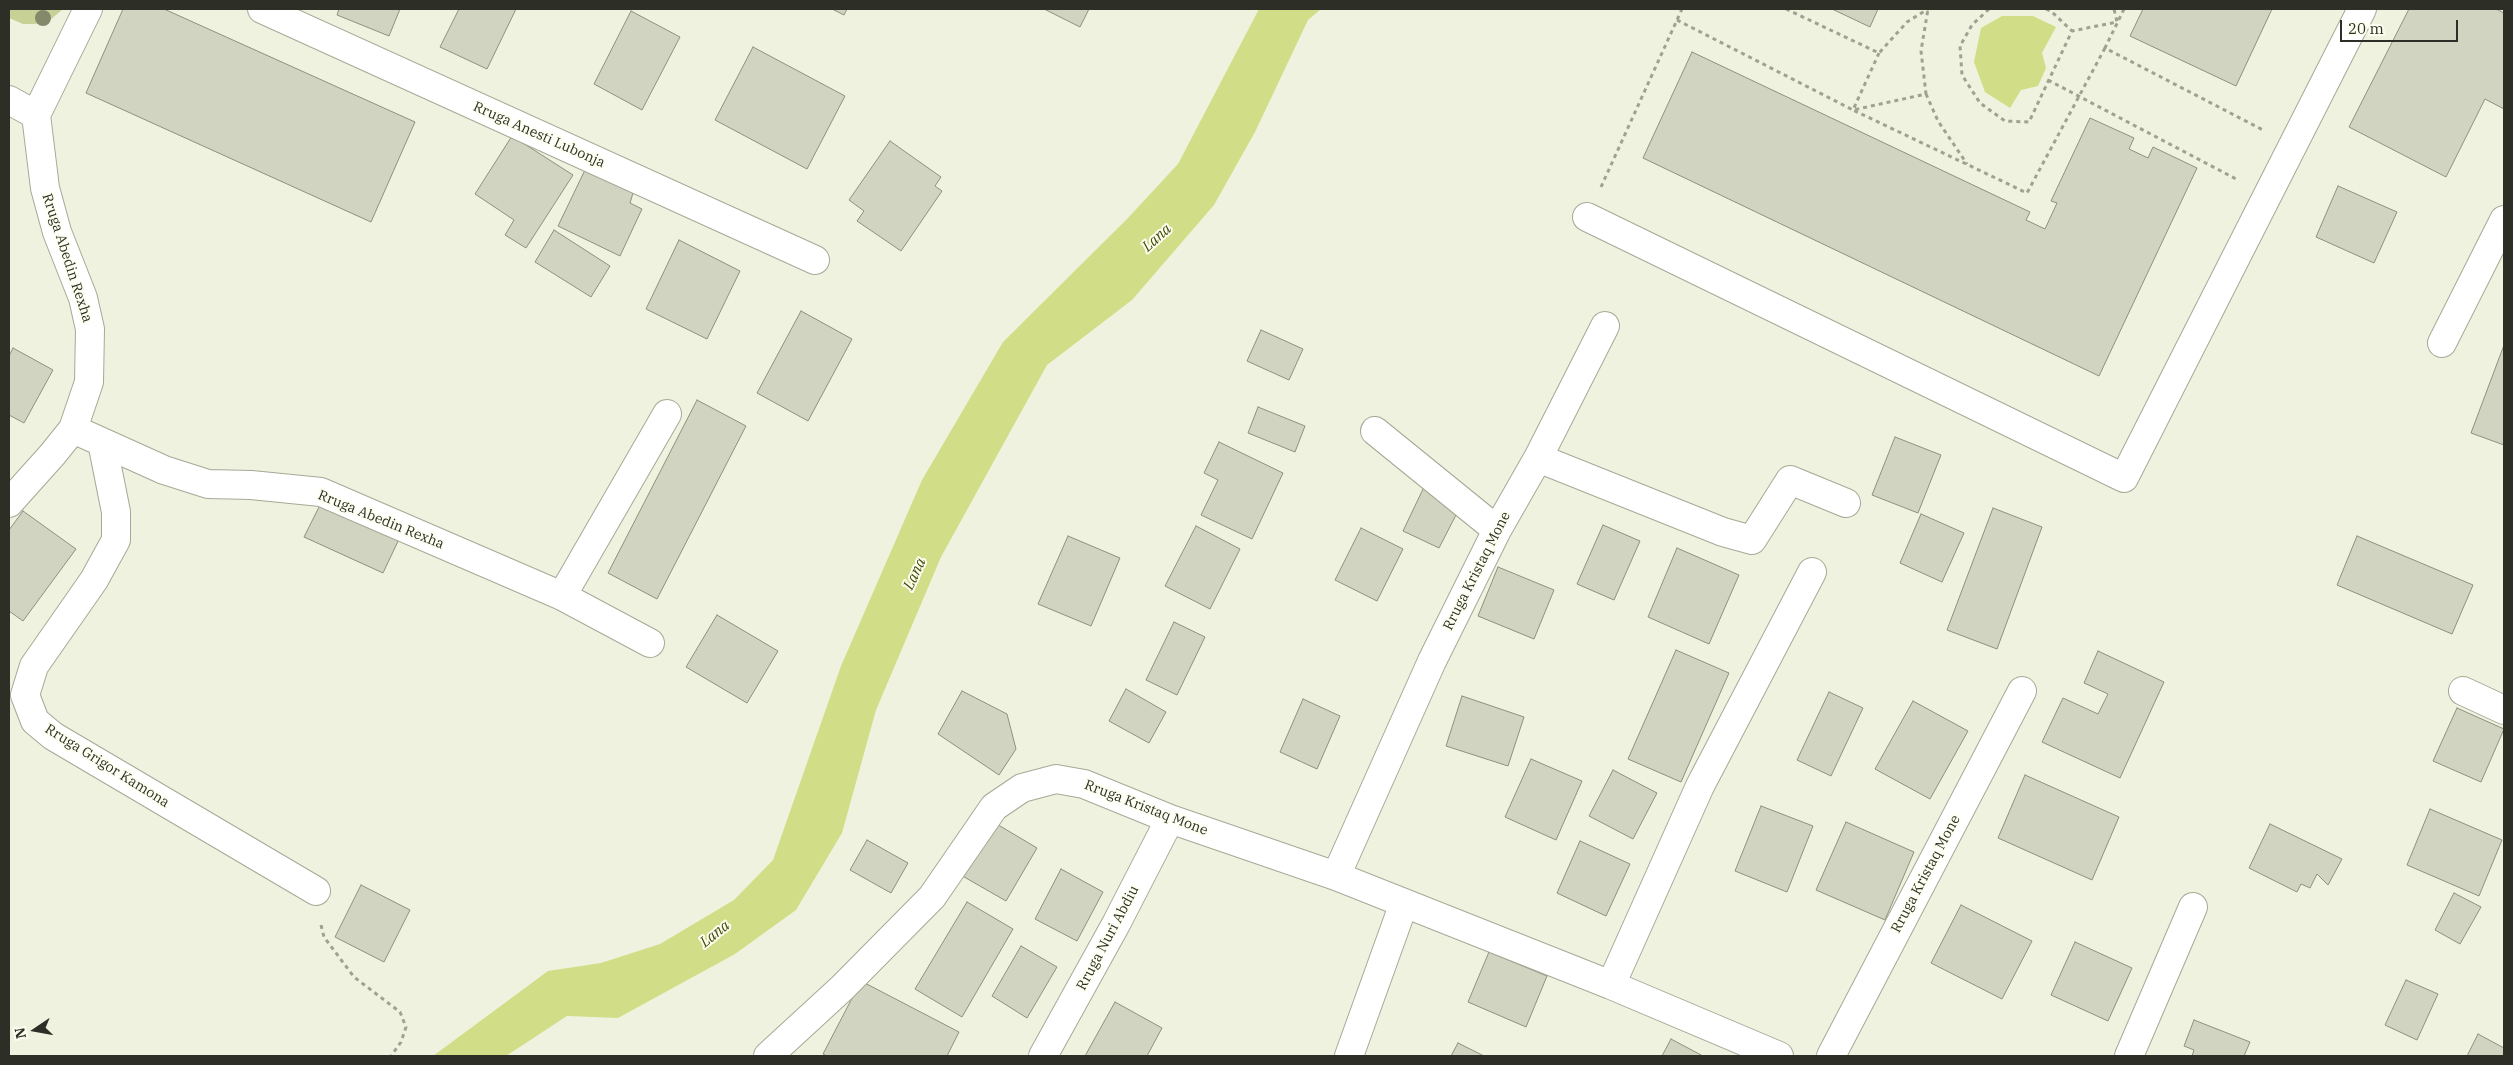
<!DOCTYPE html>
<html>
<head>
<meta charset="utf-8">
<style>
  body { margin:0 }
  #map { position:relative; width:2513px; height:1065px; overflow:hidden; background:#eff2de; font-family:"IBM Plex Serif",serif }
  canvas { display:block }
  .frame { position:absolute; inset:0; border:10px solid #2d2e26; pointer-events:none }
  .north { position:absolute; left:10px; top:1005px; width:50px; height:50px; -webkit-text-stroke:4px #fcffef; paint-order:stroke; rotate:258deg; font-size:14px; font-weight:700; line-height:20px; text-align:center; color:#2d2e26 }
  .north::after { content:''; display:block; margin:auto; width:18px; height:22px; background:#2d2e26; clip-path:polygon(50% 0,100% 100%,50% 72%,0 100%) }
  .scale { position:absolute; left:2340px; top:20px; width:118px; height:22px; box-sizing:border-box; border:2px solid #2d2e26; border-top:0; padding-left:6px; font-size:15px; line-height:18px; white-space:nowrap; color:#2d2e26; -webkit-text-stroke:4px #fcffef; paint-order:stroke }
</style>
</head>
<body>
<div id="map">
<canvas width="2513" height="1065"></canvas>
<div class="frame"></div>
<div class="north">N</div>
<div class="scale">20 m</div>
</div>
<script>
const c = document.querySelector('canvas').getContext('2d');
c.lineJoin = 'round';
function fill(path, color) {
  c.fillStyle = color;
  c.fill(path, 'evenodd');
}
function poly(rows) {
  const path = new Path2D();
  for (const r of rows) {
    path.moveTo(r[0], r[1]);
    for (let i = 2; i < r.length; i += 2) path.lineTo(r[i], r[i + 1]);
  }
  return path;
}
function strokePath(path, color, width, dash) {
  c.strokeStyle = color;
  c.lineWidth = width;
  c.lineCap = dash ? 'butt' : 'round';
  c.setLineDash(dash || []);
  c.stroke(path);
}
function drawText(font, color, halo, rows, align = 'center') {
  c.font = font + ' "IBM Plex Serif",serif';
  c.lineWidth = 4;
  c.setLineDash([]);
  c.textBaseline = 'middle';
  c.strokeStyle = halo;
  c.fillStyle = color;
  for (const [text, x, y, turn = 0] of rows) {
    c.save();
    c.translate(x, y);
    c.rotate((+turn || 0) * Math.PI / 180);
    c.textAlign = isNaN(turn) ? turn : align;
    if (halo) c.strokeText(text, 0, 0);
    c.fillText(text, 0, 0);
    c.restore();
  }
}
const green = poly([
  [9,9,63,9,50,20,35,24,23,24,9,18]
]);
const water = poly([
  [1259,9,1321,9,1308,20,1255,132,1214,205,1132,300,1047,365,941,557,876,710,842,833,796,910,735,954,618,1018,567,1016,506,1056,433,1056,548,971,601,963,660,944,734,900,773,860,841,666,922,480,1003,342,1127,219,1178,164],
  [2002,16,2033,16,2056,27,2042,53,2046,68,2038,86,2021,90,2010,108,1985,92,1974,62,1981,28]
]);
const building = poly([
  [123,9,164,9,415,122,371,222,86,93,123,9],
  [339,9,400,9,389,36,337,15,339,9],
  [459,9,516,9,487,69,440,47,459,9],
  [832,9,847,9,844,15,832,9],
  [1044,9,1089,9,1080,27,1044,9],
  [1832,9,1878,9,1870,27,1832,9],
  [2143,9,2272,9,2236,86,2130,36,2143,9],
  [2409,9,2496,9,2504,13,2504,109,2485,99,2446,177,2349,127,2409,9],
  [631,11,680,37,642,110,594,84,631,11],
  [753,47,845,96,807,169,715,120,753,47],
  [1692,52,2030,212,2026,220,2045,229,2057,203,2051,201,2090,118,2134,138,2129,149,2148,158,2153,147,2197,168,2099,376,1643,158,1692,52],
  [512,136,573,175,526,248,505,235,514,220,475,194,512,136],
  [890,141,941,177,935,186,942,191,901,251,857,221,864,211,849,200,890,141],
  [585,170,633,193,630,203,642,209,620,256,558,226,585,170],
  [2338,186,2397,212,2374,263,2316,237,2338,186],
  [554,230,610,266,591,297,535,262,554,230],
  [679,240,740,271,707,339,646,309,679,240],
  [801,311,852,339,808,421,757,393,801,311],
  [1261,330,1303,349,1289,380,1247,361,1261,330],
  [2504,345,2504,445,2471,433,2504,345],
  [13,348,53,370,24,423,9,415,9,356,13,348],
  [697,400,746,426,657,599,608,573,697,400],
  [1258,407,1305,426,1295,452,1248,433,1258,407],
  [1895,437,1941,455,1918,513,1872,495,1895,437],
  [1219,442,1283,473,1252,539,1201,515,1218,480,1204,473,1219,442],
  [1424,487,1456,515,1439,548,1403,531,1424,487],
  [320,505,400,537,383,573,304,537,320,505],
  [1993,508,2042,527,1997,649,1947,630,1993,508],
  [23,511,76,549,23,621,9,611,9,530,23,511],
  [1921,514,1964,533,1942,582,1900,563,1921,514],
  [1603,525,1640,541,1614,600,1577,584,1603,525],
  [1196,526,1240,549,1210,609,1165,586,1196,526],
  [1361,528,1403,549,1377,601,1335,580,1361,528],
  [1068,536,1120,558,1091,626,1038,604,1068,536],
  [2357,536,2473,585,2452,634,2337,585,2357,536],
  [1677,548,1739,575,1709,644,1648,617,1677,548],
  [1498,567,1554,590,1534,639,1478,616,1498,567],
  [717,615,778,651,747,703,686,667,717,615],
  [1174,622,1205,637,1177,695,1146,680,1174,622],
  [1676,650,1729,673,1681,782,1628,759,1676,650],
  [2098,651,2164,682,2120,778,2042,742,2063,698,2098,714,2108,694,2084,683,2098,651],
  [1126,689,1166,712,1149,743,1109,721,1126,689],
  [962,691,1007,714,1016,749,999,775,938,734,962,691],
  [1829,692,1863,708,1831,776,1797,760,1829,692],
  [1462,696,1524,717,1508,766,1446,746,1462,696],
  [1303,699,1340,716,1317,769,1280,752,1303,699],
  [1913,701,1968,731,1930,799,1875,769,1913,701],
  [2457,708,2504,729,2481,782,2433,761,2457,708],
  [1531,759,1582,781,1556,840,1505,817,1531,759],
  [1613,770,1657,793,1633,839,1589,816,1613,770],
  [2025,775,2119,817,2092,880,1998,838,2025,775],
  [1761,806,1813,826,1787,892,1735,871,1761,806],
  [2430,809,2502,840,2479,896,2407,865,2430,809],
  [990,820,1037,848,1006,901,959,874,990,820],
  [1846,822,1914,852,1885,920,1816,890,1846,822],
  [2270,824,2342,859,2328,885,2317,874,2310,888,2301,884,2297,892,2249,868,2270,824],
  [867,840,908,863,891,893,850,870,867,840],
  [1580,841,1630,864,1606,916,1557,893,1580,841],
  [1061,869,1103,892,1077,941,1035,919,1061,869],
  [361,885,410,910,384,962,335,937,361,885],
  [2454,893,2481,907,2460,944,2435,930,2454,893],
  [967,902,1013,929,962,1017,915,989,967,902],
  [1961,905,2032,941,2002,999,1931,963,1961,905],
  [2075,942,2132,968,2108,1021,2051,995,2075,942],
  [1021,946,1057,967,1027,1018,992,996,1021,946],
  [1489,952,1547,976,1526,1027,1468,1002,1489,952],
  [2406,980,2438,994,2417,1040,2385,1025,2406,980],
  [861,981,959,1032,947,1056,827,1056,823,1054,861,981],
  [1115,1002,1162,1028,1147,1056,1085,1056,1115,1002],
  [2194,1020,2250,1042,2244,1056,2192,1056,2194,1050,2184,1046,2194,1020],
  [2478,1034,2504,1048,2504,1056,2467,1056,2478,1034],
  [1671,1039,1703,1056,1662,1056,1671,1039],
  [1458,1043,1484,1056,1451,1056,1458,1043]
]);
const path = poly([
  [1786,9,1879,53,1907,22,1928,9],
  [1989,9,1972,25,1960,46,1962,75,1980,103,2005,121,2029,122,2072,31,2117,22,2114,9],
  [2046,9,2051,11,2072,31],
  [2124,9,2105,48,2263,130],
  [1677,20,1853,110,1926,94,1921,51,1928,9],
  [1879,53,1853,110,2027,193,2105,48],
  [2048,80,2238,180],
  [1926,94,1938,121,1967,164],
  [1601,187,1682,9],
  [321,925,324,937,354,977,400,1012,406,1027,401,1042,391,1056]
]);
const minor = poly([
  [262,9,815,260],
  [9,100,36,115],
  [36,115,88,9],
  [1587,217,2124,478,2362,9],
  [2442,343,2504,220],
  [73,429,164,470,208,484,251,485,321,492,562,596,650,643],
  [1375,431,1497,530],
  [102,442,116,512,116,540,94,580,34,666,25,695,35,721,53,736,316,891],
  [1538,458,1723,532,1752,540,1790,480,1846,503],
  [9,503,52,455,73,429,89,382,90,329,83,298,57,232,45,188,36,115],
  [562,596,667,414],
  [2463,691,2504,710],
  [1336,876,1432,661,1497,530,1538,458,1605,326],
  [1611,985,1700,786,1812,572],
  [768,1056,842,988,932,897,994,807,1022,788,1056,779,1084,784,1170,819,1336,876,1611,985,1779,1056],
  [1043,1056,1116,924,1170,819],
  [1349,1056,1404,903],
  [1831,1056,2022,691],
  [2129,1056,2193,907]
]);
const trees = [
  [43,18]
];
const streetNames = [
  ["Rruga Anesti Lubonja",539,135,24],
  ["Rruga Abedin Rexha",67,258,72],
  ["Rruga Abedin Rexha",381,520,22],
  ["Rruga Kristaq Mone",1477,571,-63],
  ["Rruga Grigor Kamona",107,766,32],
  ["Rruga Kristaq Mone",1146,808,21],
  ["Rruga Kristaq Mone",1926,874,-62],
  ["Rruga Nuri Abdiu",1108,938,-62]
];
const waterNames = [
  ["Lana",1157,238,-42],
  ["Lana",915,574,-65],
  ["Lana",715,934,-39]
];
fill(green, '#c8d195');
fill(water, '#d2de87');
fill(building, '#d1d4c0');
strokePath(building, '#8d907d', 1);
strokePath(minor, '#a6a996', 30);
strokePath(path, '#9fa292', 3, [4, 4]);
strokePath(minor, '#fff', 28);
c.fillStyle = '#85896c';
for (const [x, y] of trees) {
  c.beginPath();
  c.arc(x, y, 8, 0, 2 * Math.PI);
  c.fill();
}
drawText('14px', '#2d2e26', '#fcffef', streetNames);
drawText('italic 15px', '#454c09', '#fcffef', waterNames);
</script>
</body>
</html>
